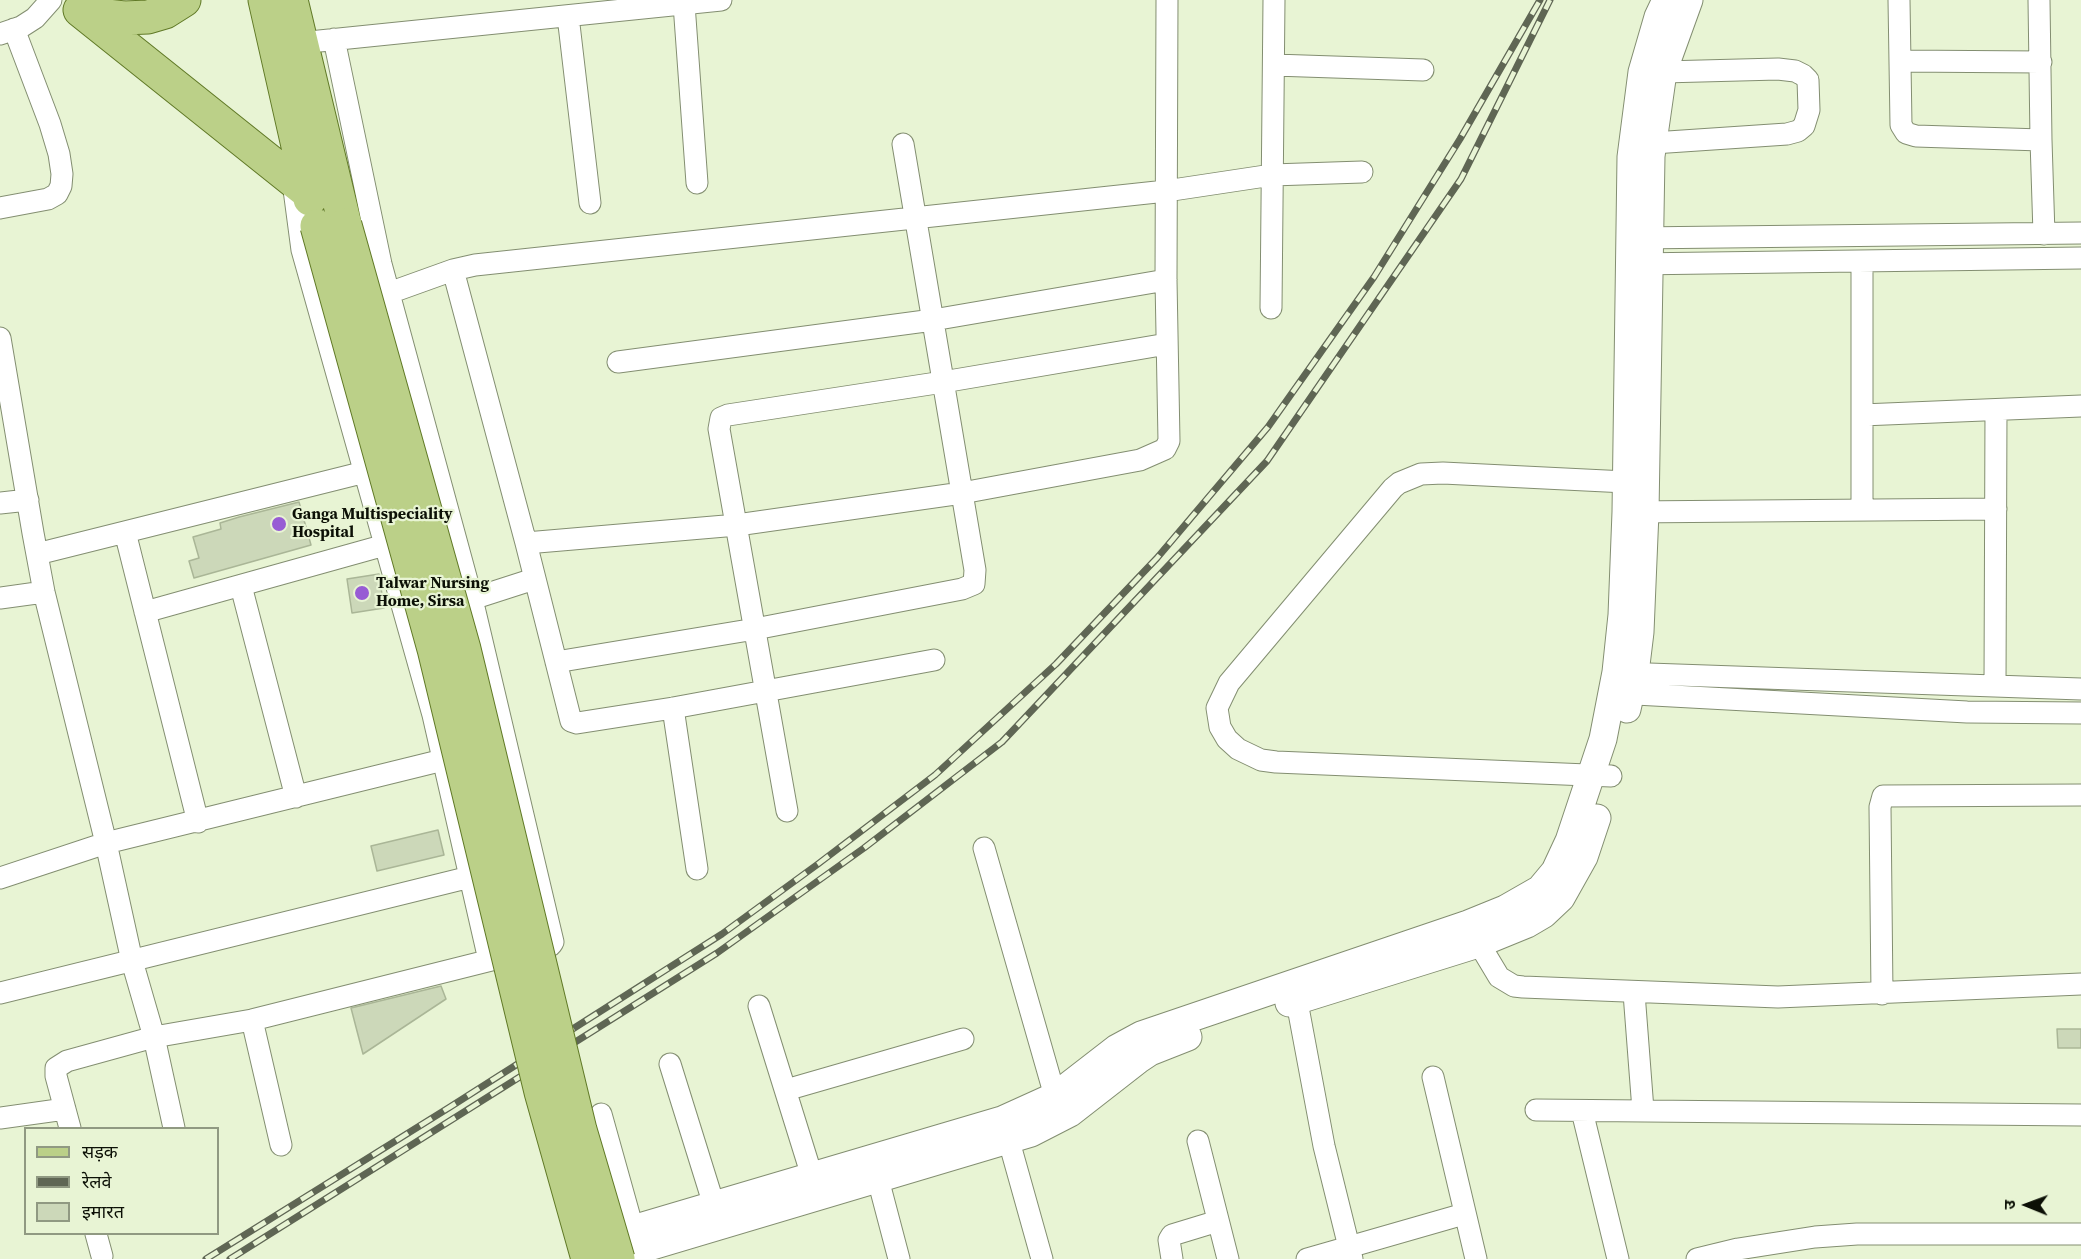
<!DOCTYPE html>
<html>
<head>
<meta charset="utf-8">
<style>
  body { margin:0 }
  #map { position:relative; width:2081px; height:1259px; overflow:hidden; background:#e8f4d4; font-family:"Source Serif 4","Noto Sans Devanagari",serif }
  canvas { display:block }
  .legend { position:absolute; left:24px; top:1127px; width:195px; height:108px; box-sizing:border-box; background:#e8f4d4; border:2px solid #909982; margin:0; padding:8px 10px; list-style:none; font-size:18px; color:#0c1006 }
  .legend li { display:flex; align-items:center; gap:12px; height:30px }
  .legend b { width:30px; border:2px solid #909982 }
  .north { position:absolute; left:1997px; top:1175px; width:60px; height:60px; -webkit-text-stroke:4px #e8f4d4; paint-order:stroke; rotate:271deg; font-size:16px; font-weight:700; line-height:24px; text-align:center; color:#0c1006 }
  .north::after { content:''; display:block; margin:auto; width:21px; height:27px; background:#0c1006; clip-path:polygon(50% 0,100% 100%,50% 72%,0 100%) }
</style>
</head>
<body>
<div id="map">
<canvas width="2081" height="1259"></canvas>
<ul class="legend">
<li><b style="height:8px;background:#bbd088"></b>सड़क</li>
<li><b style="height:8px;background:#5f6654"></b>रेलवे</li>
<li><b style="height:16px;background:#ccd8b9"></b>इमारत</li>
</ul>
<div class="north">उ</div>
</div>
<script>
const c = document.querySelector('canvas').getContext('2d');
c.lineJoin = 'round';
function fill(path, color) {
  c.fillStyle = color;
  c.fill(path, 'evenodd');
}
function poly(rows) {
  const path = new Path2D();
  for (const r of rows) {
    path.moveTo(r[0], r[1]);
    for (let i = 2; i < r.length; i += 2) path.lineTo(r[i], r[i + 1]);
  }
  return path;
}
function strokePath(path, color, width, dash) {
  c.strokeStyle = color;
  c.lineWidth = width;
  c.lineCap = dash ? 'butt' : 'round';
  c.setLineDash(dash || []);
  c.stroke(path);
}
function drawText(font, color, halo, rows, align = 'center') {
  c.font = font + ' "Source Serif 4",serif';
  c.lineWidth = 4.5;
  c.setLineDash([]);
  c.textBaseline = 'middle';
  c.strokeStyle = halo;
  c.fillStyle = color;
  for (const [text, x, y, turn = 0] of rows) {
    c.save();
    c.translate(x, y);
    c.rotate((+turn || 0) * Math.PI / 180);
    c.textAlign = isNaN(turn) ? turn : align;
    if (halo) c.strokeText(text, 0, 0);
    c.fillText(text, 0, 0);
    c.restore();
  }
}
const building = poly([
  [299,502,311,545,194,578,189,561,199,558,193,537,221,529,220,523,239,517,299,502],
  [379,574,384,608,352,613,347,579,379,574],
  [438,830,444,855,377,871,371,846,438,830],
  [441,986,446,999,363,1054,351,1008,441,986],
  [2057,1029,2081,1029,2081,1048,2058,1048,2057,1029]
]);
const minor = poly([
  [1899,0,1901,125,1906,133,1916,136,2041,140],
  [2039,0,2041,140,2044,234],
  [684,4,697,183],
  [568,16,590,203],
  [0,34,21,27,35,18,51,0],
  [290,44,721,0],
  [1900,61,2041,62],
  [1274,65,1423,70],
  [1653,143,1787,134,1798,131,1804,126,1809,110,1808,80,1803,75,1795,71,1778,69,1663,72],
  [293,182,302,250,433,715,489,960],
  [0,208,48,199,57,194,61,186,62,174,59,154,50,124,14,29],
  [1636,238,2081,233],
  [1635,264,2081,258],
  [453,270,526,543,571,721,577,723,673,708,934,660],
  [389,293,453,270,475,265,1166,191,1272,175,1362,172],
  [1271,308,1274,0],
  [0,338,33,533,44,592,106,843,132,961,154,1037,174,1128],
  [618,362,933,320,1166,280],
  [1862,415,2081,406],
  [0,503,28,500],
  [1862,510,1862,261],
  [1630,512,1996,509],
  [125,532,198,822],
  [526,543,737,525,962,493,1140,460,1165,449,1169,441,1166,280,1167,0],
  [37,554,365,472],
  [241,586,296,797],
  [0,598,44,592],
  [472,599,534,579],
  [145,612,385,545],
  [556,662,755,629,962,589,974,584,975,570,903,144],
  [1620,673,2081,689],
  [1995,686,1996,410],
  [1617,693,1967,712,2081,713],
  [673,708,697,869],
  [1611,776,1276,762,1261,760,1238,749,1227,739,1220,727,1217,708,1229,683,1393,488,1399,483,1421,474,1443,473,1626,482],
  [787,811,719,429,721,418,728,415,943,382,1167,344],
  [984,848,1055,1096],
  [0,878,106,843,443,760],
  [1472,932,1499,977,1514,986,1523,987,1778,997,2081,984],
  [1294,986,1324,1146,1352,1259],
  [0,993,470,877],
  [1634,993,1643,1110],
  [1882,994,1880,807,1883,796,2081,795],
  [759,1006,816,1189],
  [252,1020,281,1145],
  [670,1064,718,1218],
  [1433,1077,1476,1259],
  [786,1090,963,1039],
  [1536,1110,2081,1115],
  [1582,1111,1618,1259],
  [601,1114,637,1243],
  [0,1118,65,1109],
  [1005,1127,1042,1259],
  [70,1128,56,1076,56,1068,67,1061,154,1037,252,1020,551,945,553,942,472,599,381,264,334,39],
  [1198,1141,1228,1259],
  [874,1164,899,1259],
  [96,1234,102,1256],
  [1172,1259,1169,1240,1172,1235,1218,1221],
  [1307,1259,1464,1214],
  [1697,1259,1738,1249,1815,1237,1857,1234,2081,1234]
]);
const tertiary = poly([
  [1627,709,1635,673,1640,632,1645,512,1651,156,1663,72,1689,0],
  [1289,1003,1478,944,1527,924,1544,914,1561,898,1584,857,1597,818],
  [592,1244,633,1229,1002,1120,1055,1096,1117,1048,1141,1035,1468,924,1505,909,1540,889,1555,871,1569,841,1603,739,1616,672,1622,615,1626,512,1631,157,1642,72,1658,17,1666,0],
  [640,1259,639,1253,642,1249,1031,1133,1070,1113,1138,1060,1150,1052,1188,1037]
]);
const primary = poly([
  [265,0,310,199],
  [291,0,345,225],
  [80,10,309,193],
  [83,10,99,15,124,18,148,17,165,12,184,0]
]);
const rail = poly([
  [206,1259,450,1107,722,934,818,864,935,775,1056,664,1157,558,1268,427,1374,277,1460,139,1540,0],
  [230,1259,717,953,864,848,1002,742,1267,461,1461,179,1550,0]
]);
const primaryBridge = poly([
  [345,225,464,649,580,1130,618,1259],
  [317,226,434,649,541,1092,588,1259]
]);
const markers = [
  [279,524,8,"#975cd4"],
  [362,593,8,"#975cd4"]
];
const poiNames = [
  ["Ganga Multispeciality",292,515],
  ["Hospital",292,533],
  ["Talwar Nursing",376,584],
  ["Home, Sirsa",376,602]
];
fill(building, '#ccd8b9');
strokePath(building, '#aab697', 1.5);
strokePath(minor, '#838e71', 23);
strokePath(tertiary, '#838e71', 29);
strokePath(primary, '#607926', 35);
strokePath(minor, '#fff', 21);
strokePath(tertiary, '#fff', 27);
strokePath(primary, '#bbd088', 33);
strokePath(rail, '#5f6654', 7);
strokePath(rail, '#e8f4d4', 4.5, [14]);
strokePath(primaryBridge, '#607926', 35, []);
strokePath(primaryBridge, '#bbd088', 33);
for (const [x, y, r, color] of markers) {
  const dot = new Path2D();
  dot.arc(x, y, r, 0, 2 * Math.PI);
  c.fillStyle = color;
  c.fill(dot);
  strokePath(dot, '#e8f4d4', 2);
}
drawText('bold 16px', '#0c1006', '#e8f4d4', poiNames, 'left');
</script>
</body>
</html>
